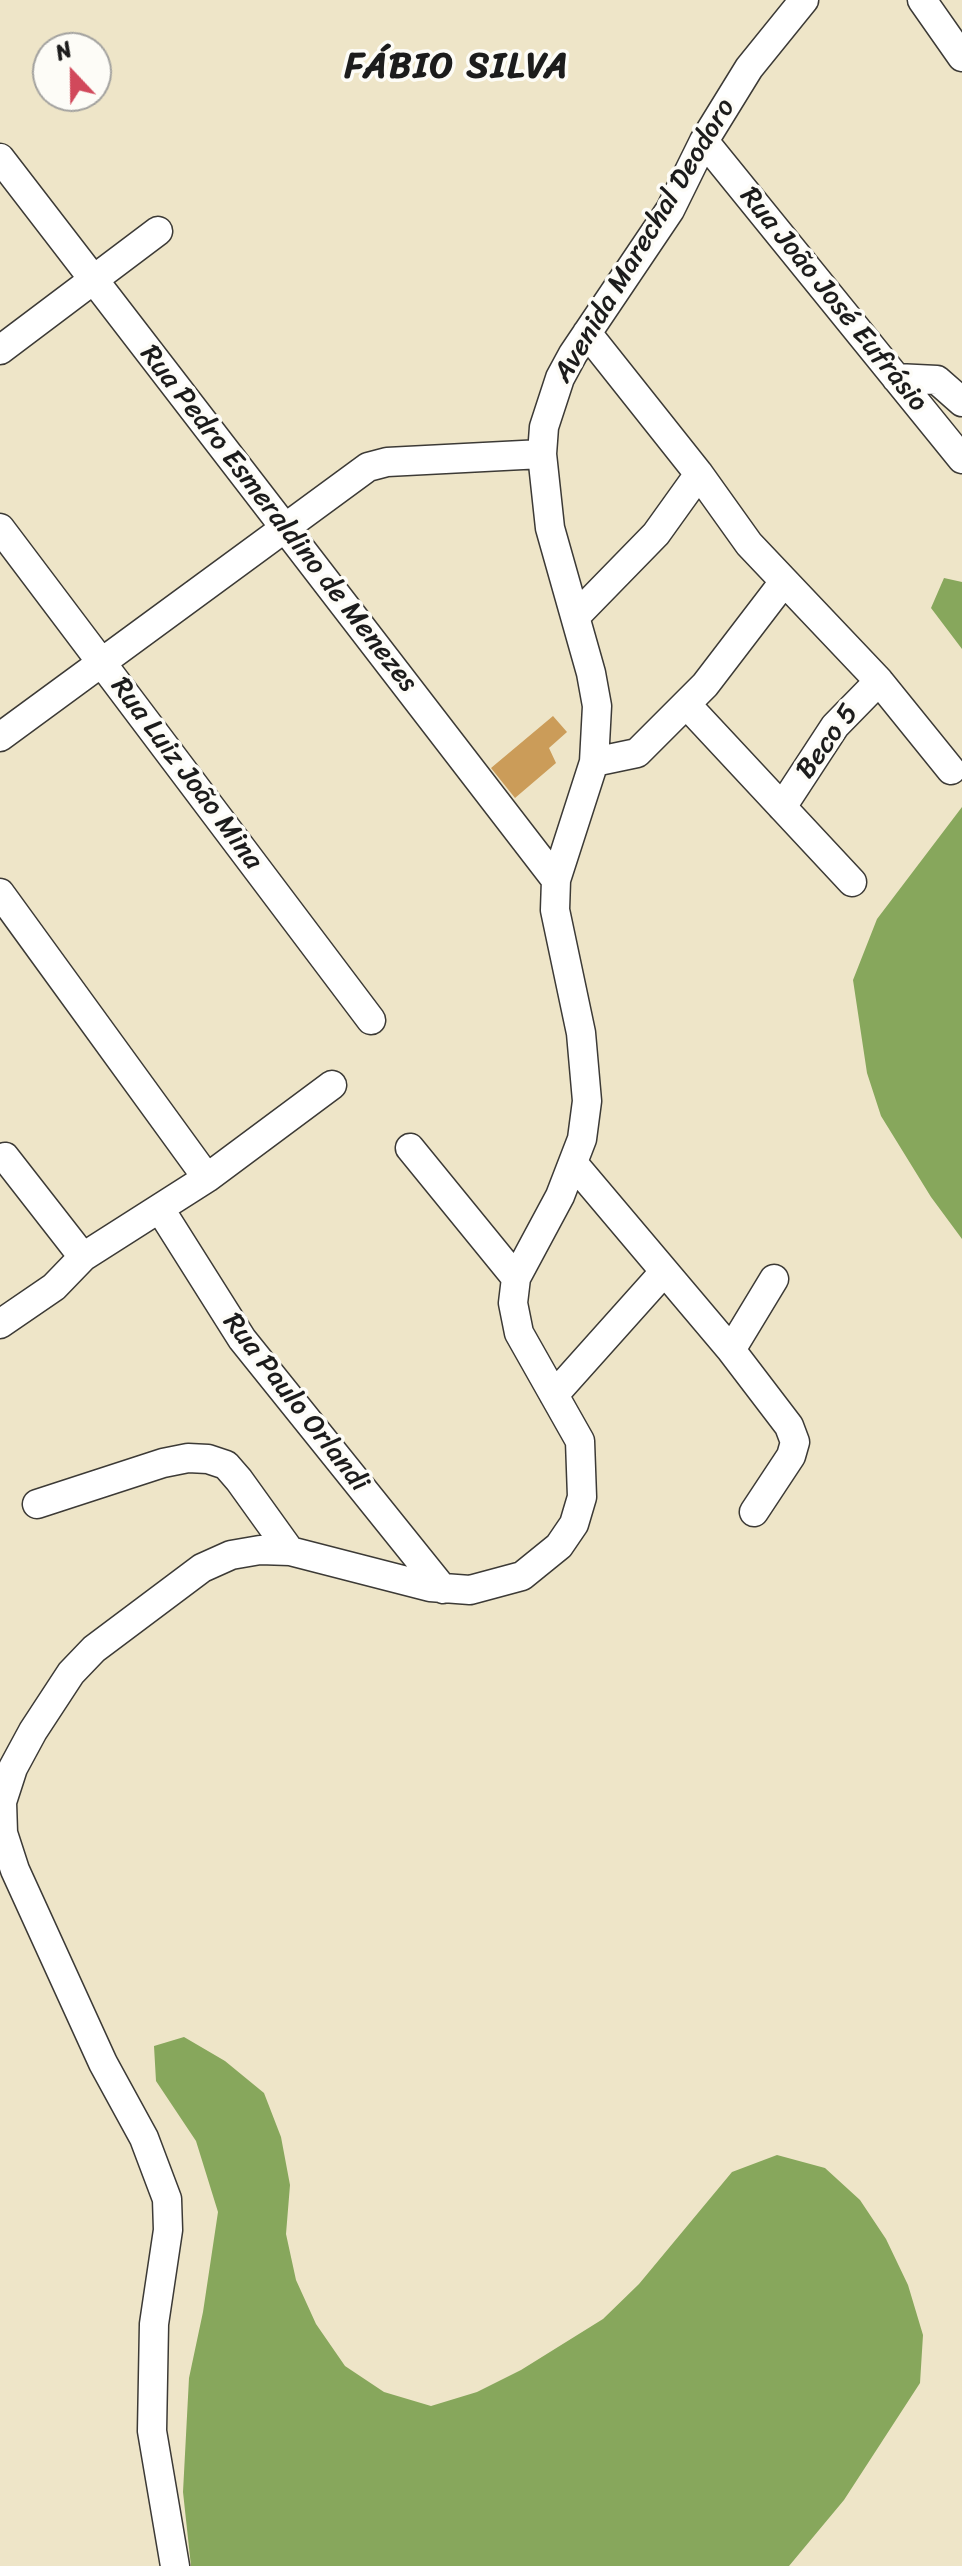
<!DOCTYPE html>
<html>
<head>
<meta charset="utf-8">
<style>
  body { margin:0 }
  #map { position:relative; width:962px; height:2566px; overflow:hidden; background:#eee5c8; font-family:Sriracha,sans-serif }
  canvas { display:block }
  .north { position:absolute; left:32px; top:32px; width:80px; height:80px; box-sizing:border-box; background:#fdfcf7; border:2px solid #a3a29f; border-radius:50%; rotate:338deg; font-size:22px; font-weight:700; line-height:32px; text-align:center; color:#1c1c1c }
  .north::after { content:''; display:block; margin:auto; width:28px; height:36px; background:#d1495b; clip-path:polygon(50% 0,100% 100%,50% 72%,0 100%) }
</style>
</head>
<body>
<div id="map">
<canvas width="962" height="2566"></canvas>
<div class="north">N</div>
</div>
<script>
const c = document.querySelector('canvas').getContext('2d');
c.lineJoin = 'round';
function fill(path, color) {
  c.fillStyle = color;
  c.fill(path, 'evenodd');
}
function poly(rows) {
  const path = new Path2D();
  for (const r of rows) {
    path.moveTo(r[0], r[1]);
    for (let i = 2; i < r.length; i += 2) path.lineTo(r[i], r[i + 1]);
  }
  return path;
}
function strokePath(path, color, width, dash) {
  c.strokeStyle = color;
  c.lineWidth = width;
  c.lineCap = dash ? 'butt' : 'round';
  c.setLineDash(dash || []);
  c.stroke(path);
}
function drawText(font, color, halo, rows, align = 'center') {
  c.font = font + ' Sriracha,sans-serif';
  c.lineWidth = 7;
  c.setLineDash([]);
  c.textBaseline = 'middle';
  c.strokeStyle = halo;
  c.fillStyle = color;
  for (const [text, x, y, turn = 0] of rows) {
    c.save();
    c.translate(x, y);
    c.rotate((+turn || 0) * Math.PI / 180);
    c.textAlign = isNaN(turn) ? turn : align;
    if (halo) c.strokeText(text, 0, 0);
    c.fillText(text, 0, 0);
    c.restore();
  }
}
const forest = poly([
  [944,578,962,582,962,649,931,608],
  [962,807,962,1239,931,1197,881,1116,867,1073,853,980,877,919],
  [184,2037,225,2061,264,2093,281,2137,290,2185,286,2234,296,2280,316,2324,345,2366,384,2392,431,2406,477,2392,521,2370,603,2319,639,2284,732,2172,777,2155,825,2168,860,2200,886,2239,908,2285,923,2335,920,2383,844,2500,789,2566,191,2566,183,2492,189,2378,203,2312,218,2212,196,2141,156,2081,154,2046]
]);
const building = poly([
  [553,716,567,732,549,748,556,763,515,798,491,768]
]);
const minor = poly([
  [922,0,962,57],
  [704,141,962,459],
  [0,158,556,880],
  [587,333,699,474,749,544,879,681,951,770],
  [0,350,158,231],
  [896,378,937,380,962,402],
  [0,528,371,1020],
  [576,616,656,534,699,474],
  [687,705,852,882],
  [0,737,368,467,387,462,542,454],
  [594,762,637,753,705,685,783,583],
  [782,807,835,726,879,681],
  [0,893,207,1178],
  [410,1148,516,1278],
  [5,1157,83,1257],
  [573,1163,731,1350,789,1426,795,1442,791,1456,754,1512],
  [160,1209,242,1339,443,1589],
  [0,1324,54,1287,83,1257,207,1178,332,1085],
  [731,1350,774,1279],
  [554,1395,664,1272],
  [37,1504,163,1463,188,1458,208,1459,226,1465,239,1480,290,1551],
  [175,2566,152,2431,154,2324,168,2230,167,2199,144,2138,103,2063,15,1870,3,1833,2,1802,13,1768,33,1731,71,1673,94,1649,202,1568,231,1555,260,1550,290,1551,430,1587,470,1590,522,1576,559,1546,574,1524,582,1497,580,1441,519,1333,513,1303,516,1278,560,1196,582,1139,587,1101,581,1033,555,910,556,880,594,762,597,706,591,673,550,528,542,454,544,427,560,378,573,354,670,210,704,141,749,68,804,0]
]);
const streetNames = [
  ["Avenida Marechal Deodoro",645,241,-59],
  ["Rua João José Eufrásio",833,300,51],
  ["Rua Pedro Esmeraldino de Menezes",278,519,52],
  ["Beco 5",828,742,-54],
  ["Rua Luiz João Mina",186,774,53],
  ["Rua Paulo Orlandi",295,1403,52]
];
const districtNames = [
  ["FÁBIO SILVA",457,68]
];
fill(forest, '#87a75c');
fill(building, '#cb9c59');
strokePath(minor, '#3c3a36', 31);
strokePath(minor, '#fff', 28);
drawText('28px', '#1c1c1c', '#fdfcf7', streetNames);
c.letterSpacing = '2px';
drawText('bold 36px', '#1c1c1c', '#fdfcf7', districtNames);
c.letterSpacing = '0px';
</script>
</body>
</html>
